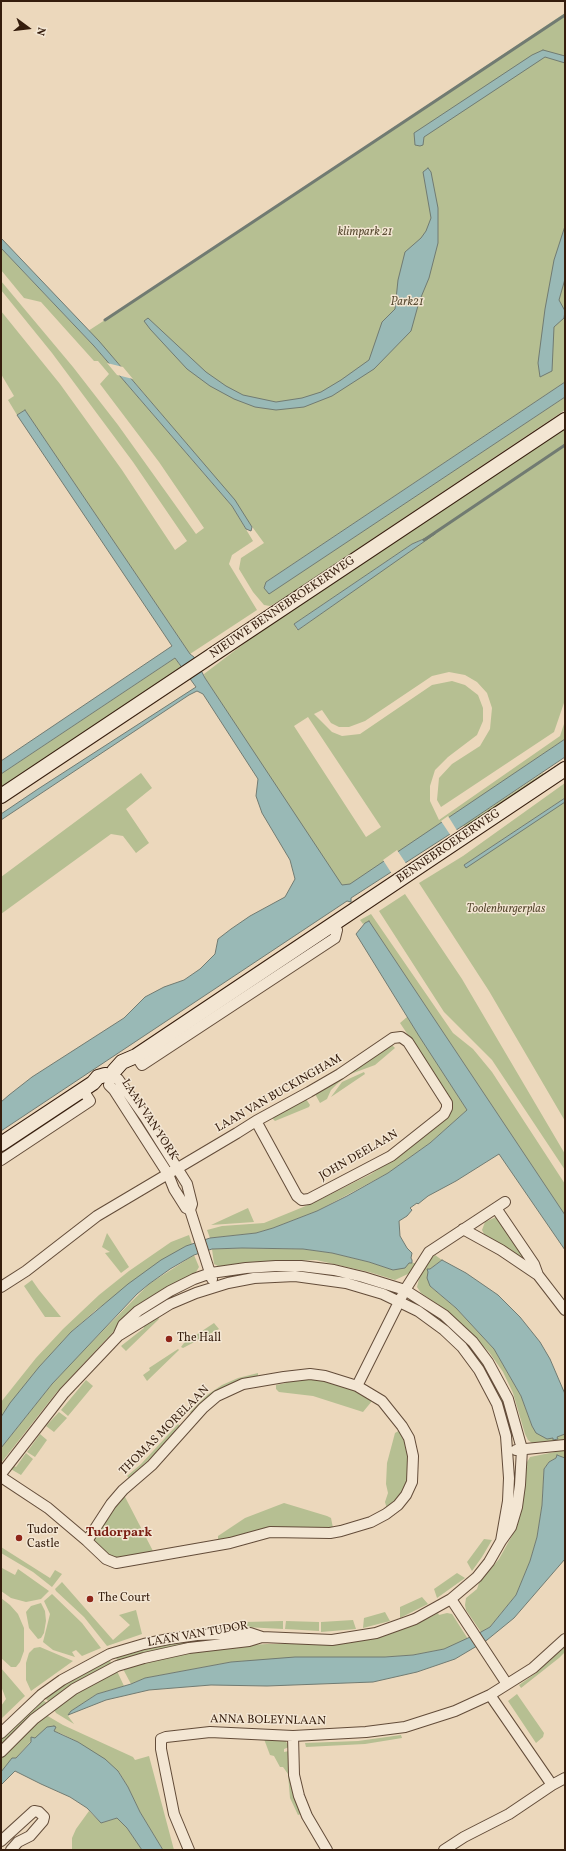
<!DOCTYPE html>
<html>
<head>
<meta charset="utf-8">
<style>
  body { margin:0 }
  #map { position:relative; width:566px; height:1851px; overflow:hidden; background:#ecd8bc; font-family:Vollkorn,serif }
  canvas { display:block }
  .frame { position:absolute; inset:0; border:2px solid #351d0d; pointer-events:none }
  .north { position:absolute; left:8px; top:8px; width:40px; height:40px; -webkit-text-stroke:3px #f3e6d3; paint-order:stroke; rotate:105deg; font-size:11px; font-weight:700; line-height:16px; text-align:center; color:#351d0d }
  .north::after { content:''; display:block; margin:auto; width:14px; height:18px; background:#351d0d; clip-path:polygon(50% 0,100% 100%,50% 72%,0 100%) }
</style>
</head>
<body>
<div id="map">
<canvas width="566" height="1851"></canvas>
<div class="frame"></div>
<div class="north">N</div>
</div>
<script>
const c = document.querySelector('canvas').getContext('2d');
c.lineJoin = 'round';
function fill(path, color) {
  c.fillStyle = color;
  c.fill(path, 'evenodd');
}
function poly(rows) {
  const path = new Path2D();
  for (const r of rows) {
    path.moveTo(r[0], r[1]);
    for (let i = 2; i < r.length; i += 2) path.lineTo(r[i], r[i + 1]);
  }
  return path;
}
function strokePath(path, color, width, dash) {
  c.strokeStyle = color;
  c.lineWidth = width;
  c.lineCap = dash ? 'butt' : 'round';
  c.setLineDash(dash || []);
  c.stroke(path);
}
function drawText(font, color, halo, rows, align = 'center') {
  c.font = font + ' Vollkorn,serif';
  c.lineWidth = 3;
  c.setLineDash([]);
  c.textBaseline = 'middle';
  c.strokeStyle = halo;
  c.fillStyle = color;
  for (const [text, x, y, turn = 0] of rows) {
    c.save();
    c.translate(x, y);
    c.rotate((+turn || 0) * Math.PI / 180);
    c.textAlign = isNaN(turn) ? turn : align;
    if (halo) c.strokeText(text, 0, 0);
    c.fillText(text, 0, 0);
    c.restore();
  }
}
const green = poly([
  [565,13,565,382,266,582,264,588,270,593,565,397,565,410,278,602,270,606,264,605,253,592,239,569,241,558,264,543,223,487,119,364,88,331,125,307],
  [1,248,94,346,232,506,253,541,232,555,229,564,257,610,190,654,25,410,17,415,8,400,14,396,1,374,1,311,60,384,122,470,175,550,187,541,133,462,52,353,1,290,1,281,73,367,118,425,196,534,204,528,159,462,100,384,109,374,98,361,94,361,41,302,24,298,1,270],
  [565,428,565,700,554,732,441,807,437,800,439,778,452,764,480,746,490,729,492,708,487,693,477,682,465,675,449,672,432,676,365,721,349,727,339,727,331,723,322,710,314,714,332,732,342,736,360,734,432,685,452,681,465,685,478,695,483,708,483,721,477,735,448,757,435,770,430,786,430,801,439,820,560,736,565,721,565,739,350,885,342,886,205,678,204,674,267,626],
  [432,535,298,630,297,630,294,624,412,544],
  [308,717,381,827,366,837,294,726],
  [175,658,181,667,1,787,1,774],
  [141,773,152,788,126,809,149,843,136,853,123,836,111,834,1,914,1,877],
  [543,773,547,776,465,830,464,825],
  [565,783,565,798,464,865,565,800,565,1121,489,991,419,883,463,856],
  [405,894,462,979,565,1154,565,1170,492,1060,444,1012,379,911],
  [371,914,453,1033,473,1049,492,1072,565,1184,565,1215,369,921,363,924,360,920],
  [407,1017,467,1110,430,1143,388,1173,317,1211,273,1228,256,1233,210,1238,207,1230,222,1226,264,1223,313,1203,371,1174,395,1158,451,1112,452,1101,400,1023],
  [391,1044,395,1048,375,1065,348,1075,337,1084,331,1090,327,1099,320,1103,315,1094],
  [364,1072,365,1074,331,1097,342,1082],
  [306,1099,310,1105,309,1107,275,1121,272,1118],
  [248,1208,254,1222,211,1225],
  [496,1217,500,1219,525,1255,520,1259,484,1234,482,1230,485,1222],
  [107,1233,129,1267,121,1273,105,1253,110,1252,102,1247],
  [189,1235,192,1244,186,1246,96,1310,71,1332,39,1367,1,1417,1,1402,36,1358,63,1329,99,1295,129,1271,171,1242],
  [242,1248,303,1249,332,1253,369,1262,393,1270,409,1263,416,1263,410,1273,395,1280,369,1272,316,1260,249,1262,220,1267,214,1264,212,1249],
  [194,1255,199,1267,196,1272,141,1305,115,1330,56,1393,1,1463,1,1448,52,1384,74,1360,149,1284],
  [435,1255,442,1260,430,1269,429,1272,430,1286,456,1308,494,1349,521,1396,532,1426,553,1438,553,1440,557,1437,565,1434,565,1441,538,1445,537,1443,532,1443,528,1440,525,1434,513,1393,503,1372,489,1352,450,1313,421,1293,417,1287,419,1279,429,1259],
  [32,1280,39,1290,61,1317,45,1317,24,1286],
  [415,1299,469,1340,499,1384,517,1436,510,1437,492,1385,420,1308,414,1301],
  [157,1316,159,1319,126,1351,121,1346,144,1328,142,1324],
  [214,1323,219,1329,183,1348,181,1347,184,1343],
  [178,1349,179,1350,147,1381,143,1375,150,1370,149,1368],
  [258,1373,258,1377,227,1386,213,1394,192,1414,190,1412,207,1395,222,1385,238,1378],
  [309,1378,321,1379,364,1394,363,1396,372,1401,363,1412,313,1396,279,1392,276,1389,276,1385,286,1383,286,1380],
  [86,1380,93,1386,68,1416,61,1410],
  [59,1412,67,1418,54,1432,46,1426],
  [178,1424,180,1426,156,1453,129,1478,127,1476,141,1464],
  [400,1430,408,1449,408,1477,405,1488,397,1500,387,1509,385,1502,388,1493,386,1484,387,1463,395,1433],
  [40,1434,47,1440,35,1457,27,1452],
  [565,1450,565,1458,557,1455,556,1458,549,1462,544,1469,542,1505,537,1537,530,1561,516,1595,490,1627,481,1632,466,1610,465,1605,466,1598,477,1589,479,1583,499,1559,513,1534,522,1502,526,1464,530,1457],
  [26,1453,33,1459,21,1475,9,1468,12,1465,16,1467],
  [124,1495,153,1551,125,1558,113,1558,97,1547,93,1538,95,1531],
  [284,1503,327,1516,331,1518,333,1528,239,1536,218,1541,218,1536,245,1518],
  [484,1539,492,1540,482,1557,472,1571,467,1562],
  [1,1547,50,1578,55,1570,62,1574,52,1587,33,1572,1,1553],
  [2,1568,15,1575,18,1569,49,1591,41,1599,26,1602,11,1598,1,1591],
  [457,1573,465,1578,437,1598,434,1589],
  [62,1582,113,1640,130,1625,119,1615,136,1610,142,1634,107,1646,84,1617,56,1591,55,1589],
  [52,1594,82,1623,101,1648,82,1656,76,1650,72,1652,75,1657,53,1650,43,1642,50,1614,44,1601],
  [422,1597,428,1604,400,1618,400,1607],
  [1,1598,10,1605,18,1614,24,1628,24,1651,20,1662,16,1667,11,1667,1,1658],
  [41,1603,45,1611,46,1621,44,1633,41,1638,38,1639,29,1628,26,1612,31,1606],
  [385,1612,390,1621,363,1628,364,1618],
  [438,1613,439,1615,447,1613,452,1614,468,1639,444,1649,413,1655,385,1657,231,1662,145,1678,131,1684,123,1669,137,1663,217,1647,267,1644,338,1644,360,1641,390,1633,427,1619],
  [353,1620,356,1629,321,1632,321,1622],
  [283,1621,283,1629,245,1627,245,1622],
  [286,1621,319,1622,319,1631,285,1629],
  [252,1637,118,1661,116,1658,123,1653,185,1640],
  [40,1647,73,1661,31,1691,26,1680,26,1663,29,1653,34,1648],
  [565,1647,565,1652,559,1658,521,1688,519,1685,536,1673],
  [108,1658,112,1664,49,1702,44,1697],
  [1,1668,25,1696,1,1719,1,1706,6,1699,1,1686],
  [117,1671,124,1686,97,1694,71,1711,68,1716,74,1724,56,1713,53,1708,77,1691],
  [517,1694,544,1733,543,1737,536,1743,508,1701],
  [41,1699,47,1703,1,1749,1,1738],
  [46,1715,63,1725,133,1757,135,1760,149,1756,174,1850,163,1850,140,1812,128,1787,119,1772,78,1742,62,1734,53,1731,31,1741,1,1775,1,1759,43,1716],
  [401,1735,402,1738,365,1744,306,1747,305,1743,358,1741],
  [264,1739,285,1740,289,1747,284,1749,284,1752,289,1751,301,1814,298,1815,290,1798,288,1774,283,1767,280,1767,274,1756,270,1755],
  [89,1811,101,1823,117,1818,127,1828,142,1850,72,1850,72,1838,76,1829]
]);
const water = poly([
  [543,50,565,56,565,63,545,57,424,137,423,145,420,146,415,145,414,133,532,55,543,50],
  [428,168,431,172,438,208,438,243,429,278,419,302,411,331,374,369,332,396,304,407,276,410,255,407,234,399,210,386,187,369,150,329,144,321,148,318,206,372,226,386,243,395,276,402,302,398,321,392,341,380,369,360,382,322,395,309,398,280,405,252,421,238,426,231,431,218,423,172,428,168],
  [565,226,565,279,559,300,565,311,564,318,554,327,552,371,540,377,538,363,545,309,554,260,565,226],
  [1,238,99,341,217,479,235,500,252,527,251,531,246,529,232,506,94,346,1,248,1,238],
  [565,382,565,397,269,594,264,588,266,582,565,382],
  [25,410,190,654,194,657,205,678,342,885,350,884,565,739,565,757,464,825,351,898,351,902,347,901,1,1131,1,1102,9,1095,32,1077,124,1018,145,997,164,987,184,980,200,969,215,954,218,939,231,929,250,916,285,897,295,879,290,860,262,813,256,796,258,779,203,694,197,691,189,695,1,820,1,814,38,789,196,687,175,658,1,774,1,761,172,646,17,415,25,410],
  [435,534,298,630,294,624,412,544,435,534],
  [565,798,565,802,466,868,464,865,565,798],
  [369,921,565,1215,565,1250,499,1154,456,1181,428,1196,418,1204,417,1203,410,1208,412,1210,407,1216,399,1221,400,1236,407,1248,412,1253,411,1258,412,1260,412,1263,409,1263,405,1268,393,1270,369,1262,332,1253,303,1249,242,1248,212,1249,194,1255,170,1269,149,1284,137,1294,52,1384,1,1448,1,1417,10,1403,39,1367,71,1332,128,1284,161,1260,186,1246,210,1238,256,1233,273,1228,317,1211,347,1196,388,1173,430,1143,467,1110,419,1036,356,934,365,923,369,921],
  [442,1260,466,1273,498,1295,520,1317,540,1342,550,1359,565,1394,565,1434,557,1437,558,1439,553,1440,553,1438,547,1439,536,1433,532,1426,521,1396,494,1349,456,1308,430,1286,427,1278,428,1272,427,1269,430,1269,442,1260],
  [557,1455,565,1458,565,1559,514,1618,487,1640,455,1659,417,1672,373,1682,267,1686,211,1685,149,1690,106,1700,68,1715,71,1711,97,1694,131,1684,145,1678,231,1662,295,1657,385,1657,413,1655,444,1649,481,1632,490,1627,516,1595,530,1561,537,1537,542,1505,544,1469,549,1462,556,1458,557,1455],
  [54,1726,56,1727,54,1731,78,1742,105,1759,118,1771,128,1787,140,1812,163,1850,142,1850,127,1828,117,1818,101,1823,87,1808,70,1797,41,1784,15,1771,1,1785,1,1772,12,1758,16,1758,31,1742,31,1737,35,1738,47,1727,54,1726]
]);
const pier = poly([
  [107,363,123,367,133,379,117,375],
  [448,816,458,832,451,836,441,821],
  [397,850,407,865,392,874,383,860]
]);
const stream = poly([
  [105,320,565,15],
  [424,540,565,445]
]);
const street = poly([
  [136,1056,142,1065,335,938,337,930,333,924],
  [1,1160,90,1101,83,1090],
  [496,1208,534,1264,538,1275],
  [190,1210,186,1208,174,1189,168,1174,114,1090,109,1085,111,1076,118,1079,145,1117,187,1184,192,1204,190,1210,212,1279],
  [463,1229,501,1250,538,1275,565,1310],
  [276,1266,301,1266,334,1270,363,1277,405,1290,444,1315,473,1342,488,1362,508,1399,522,1449,520,1485,517,1507,511,1527,501,1541,508,1501,509,1478,506,1436,497,1404,479,1370,462,1347,444,1330,418,1311,383,1294,346,1283,295,1276,254,1278,228,1283,196,1293,170,1304,118,1336,123,1325,138,1311,170,1291,194,1279,211,1273,246,1268,276,1266],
  [1,1287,26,1271,97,1216,237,1133,256,1121,309,1092,340,1074,393,1038,401,1037,408,1042,447,1103,447,1108,444,1114,391,1156,309,1199,302,1200,297,1196,256,1121],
  [310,1374,325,1376,357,1386,382,1401,402,1426,409,1438,413,1456,412,1482,406,1495,398,1505,386,1514,371,1522,341,1531,330,1533,270,1532,230,1543,116,1563,106,1559,87,1541,111,1504,123,1490,152,1465,203,1408,217,1396,243,1384,284,1377,310,1374],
  [357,1386,405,1290,429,1252,505,1202],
  [516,1450,565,1445],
  [1,1474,64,1393,118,1336],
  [1,1477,48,1508,87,1541],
  [451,1599,507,1684],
  [490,1695,552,1785],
  [1,1733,41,1695,62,1680,110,1654,144,1644,169,1639,197,1635,250,1633,262,1637,332,1640,376,1633,415,1619,451,1599,477,1577,489,1562,501,1541],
  [293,1736,294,1775,299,1796,307,1816,327,1850],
  [1,1752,34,1719,74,1689,117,1666,144,1658,189,1648,249,1641,262,1637],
  [1,1841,34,1811,39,1812,44,1817,43,1821,30,1836,18,1842,11,1850],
  [189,1850,174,1814,161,1749,161,1739,166,1737,210,1732,293,1736,366,1732,405,1727,455,1711,490,1695,533,1668,565,1639],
  [444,1850,464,1837,509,1814,552,1785,565,1778]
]);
const secondary = poly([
  [1,796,565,420],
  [1,1144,93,1083,98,1077,105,1075,111,1076,114,1071,122,1062,136,1056,565,769]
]);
const markers = [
  [169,1339,4,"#8f2418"],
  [19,1538,4,"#8f2418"],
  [90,1599,4,"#8f2418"]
];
const parkNames = [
  ["klimpark 21",365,233],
  ["Park21",407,303],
  ["Toolenburgerplas",506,910]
];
const streetNames = [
  ["NIEUWE BENNEBROEKERWEG",283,608,-34],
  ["BENNEBROEKERWEG",449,847,-34],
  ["LAAN VAN BUCKINGHAM",279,1094,-30],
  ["LAAN VAN YORK",149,1120,57],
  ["JOHN DEELAAN",359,1156,-30],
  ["THOMAS MORELAAN",165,1431,-45],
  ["LAAN VAN TUDOR",198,1635,-10],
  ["ANNA BOLEYNLAAN",268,1721,1]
];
const poiNames = [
  ["The Hall",177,1339],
  ["Tudor",27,1531],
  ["Castle",27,1545],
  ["The Court",98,1599]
];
const neighbourhoodNames = [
  ["Tudorpark",119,1534]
];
fill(green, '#b6bf92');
fill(water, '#99b9b6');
strokePath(water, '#717b72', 1);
fill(pier, '#ecd8bc');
strokePath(stream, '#717b72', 3);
strokePath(street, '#634c39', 12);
strokePath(secondary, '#351d0d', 16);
strokePath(street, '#f3e6d3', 10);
strokePath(secondary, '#f3e6d3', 14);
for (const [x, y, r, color] of markers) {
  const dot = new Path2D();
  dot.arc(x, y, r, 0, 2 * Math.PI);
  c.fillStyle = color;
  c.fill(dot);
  strokePath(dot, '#f3e6d3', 1.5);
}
drawText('italic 12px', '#5c4e35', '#f3e6d3', parkNames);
drawText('12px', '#351d0d', '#f3e6d3', streetNames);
drawText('12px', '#351d0d', '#f3e6d3', poiNames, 'left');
drawText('bold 13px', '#7a1f14', '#f3e6d3', neighbourhoodNames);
</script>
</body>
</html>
